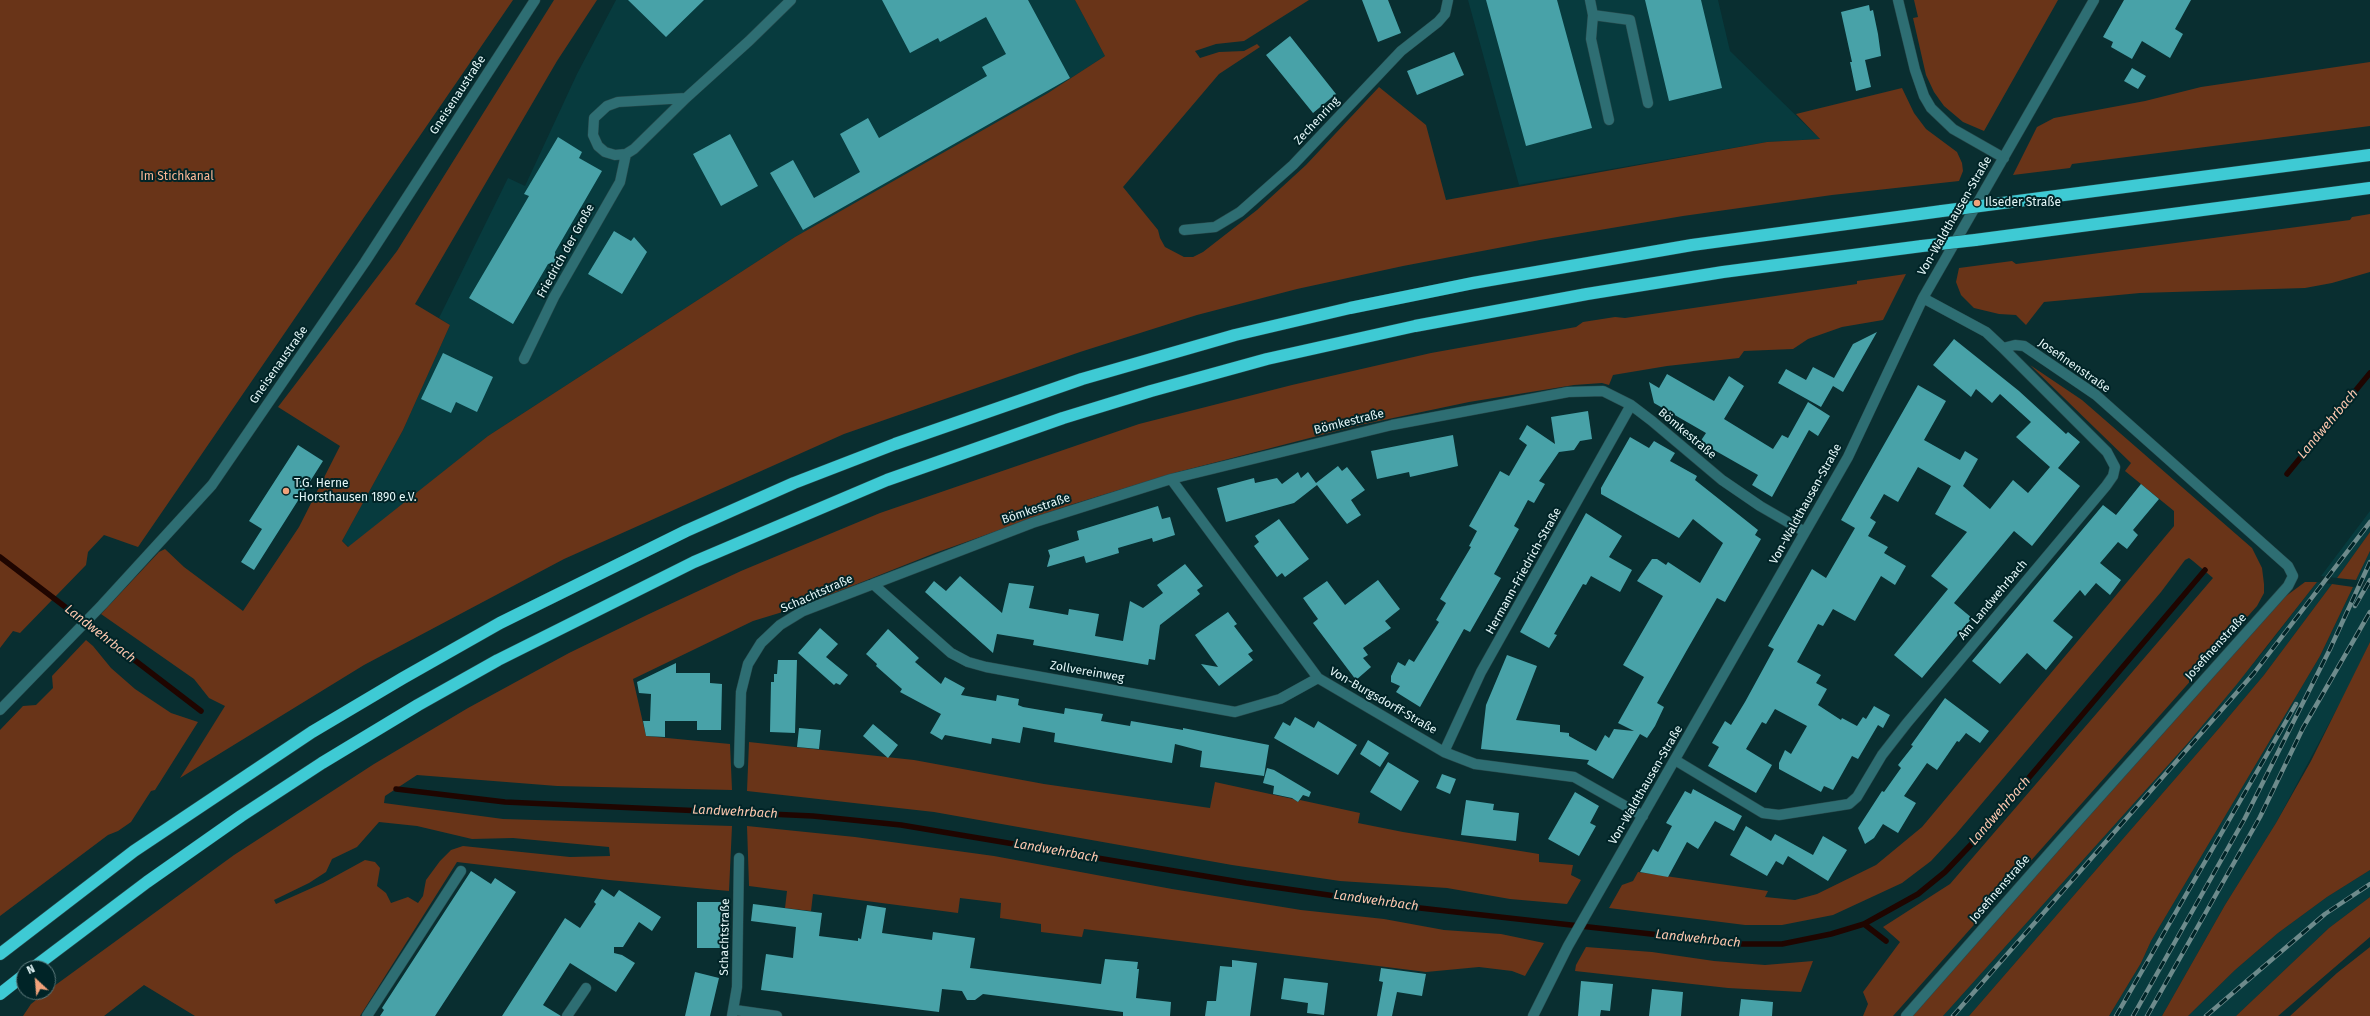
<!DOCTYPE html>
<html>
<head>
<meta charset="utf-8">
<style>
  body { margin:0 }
  #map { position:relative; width:2370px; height:1016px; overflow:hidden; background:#092e30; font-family:"Fira Sans",sans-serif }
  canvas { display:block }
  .north { position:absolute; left:16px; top:960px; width:40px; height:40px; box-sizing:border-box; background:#002427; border:1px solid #5b787a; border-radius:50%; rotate:334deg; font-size:11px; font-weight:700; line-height:16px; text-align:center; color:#e3f6f7 }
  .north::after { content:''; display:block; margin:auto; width:14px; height:18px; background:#f1a27b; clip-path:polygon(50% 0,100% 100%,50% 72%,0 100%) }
</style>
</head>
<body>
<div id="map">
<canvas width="2370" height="1016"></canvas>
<div class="north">N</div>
</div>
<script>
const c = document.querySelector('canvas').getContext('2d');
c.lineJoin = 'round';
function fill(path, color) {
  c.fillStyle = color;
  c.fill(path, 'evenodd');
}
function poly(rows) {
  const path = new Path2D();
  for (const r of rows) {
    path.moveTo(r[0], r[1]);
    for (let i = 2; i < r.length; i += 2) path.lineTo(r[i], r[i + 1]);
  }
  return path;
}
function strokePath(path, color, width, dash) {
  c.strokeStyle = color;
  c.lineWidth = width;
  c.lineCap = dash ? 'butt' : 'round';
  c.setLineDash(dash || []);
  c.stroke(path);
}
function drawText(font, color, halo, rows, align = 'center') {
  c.font = font + ' "Fira Sans",sans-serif';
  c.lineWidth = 4;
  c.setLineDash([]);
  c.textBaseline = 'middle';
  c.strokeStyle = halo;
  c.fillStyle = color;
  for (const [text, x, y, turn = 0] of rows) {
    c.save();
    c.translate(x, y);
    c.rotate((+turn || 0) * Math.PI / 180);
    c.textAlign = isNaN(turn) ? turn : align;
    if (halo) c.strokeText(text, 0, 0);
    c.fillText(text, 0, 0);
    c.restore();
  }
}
const built = poly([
  [616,0,1075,0,1105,56,1048,93,795,237,488,436,349,547,342,541,403,430,450,325,439,318,508,178,525,186,577,74],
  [1468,0,1718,0,1730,51,1820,139,1767,142,1519,185],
  [2370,511,2370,532,2337,578,2321,576],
  [2370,551,2370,582,2356,580],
  [2317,582,2332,584,2264,675,2221,726,1969,1016,1943,1016,2187,744,2266,648],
  [2353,587,2370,589,2370,642,2348,688,2276,823,2225,905,2162,1016,2109,1016,2141,963,2151,941,2320,656],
  [2370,870,2370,897,2329,928,2236,1016,2188,1016,2235,970,2278,933,2327,897]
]);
const green = poly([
  [0,0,513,0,138,547,104,535,88,552,86,565,20,633,13,631,0,648],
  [554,0,597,0,557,61,415,304,450,325,403,430,342,541,348,547,488,436,795,237,1048,93,1105,56,1075,0,1309,0,1244,41,1216,44,1195,51,1200,58,1219,52,1244,51,1257,44,1260,47,1219,74,1123,187,1158,230,1160,238,1165,247,1184,257,1193,257,1203,252,1257,210,1306,165,1379,87,1426,125,1446,200,1767,142,1820,139,1796,114,1902,88,1914,113,1926,129,1957,152,1962,163,1963,171,1959,181,1832,195,1683,216,1540,240,1403,266,1297,289,1197,315,1080,352,844,434,564,559,364,665,180,778,225,706,209,698,194,679,101,614,159,552,165,549,184,567,243,611,299,527,340,446,278,407,397,251],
  [1914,0,2058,0,1984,131,1963,122,1944,106,1934,92,1926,75,1913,18,1918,17],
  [2370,62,2370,126,2072,164,2070,168,2013,175,2037,127,2054,118,2145,101,2201,87],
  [2370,214,2370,272,2332,283,2305,288,2140,293,2044,302,2026,325,2016,315,1999,314,1974,308,1961,295,1956,282,1959,268,2012,261,2016,264,2350,220,2352,217],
  [1906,274,1883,320,1842,327,1808,339,1793,349,1744,351,1739,358,1667,366,1613,375,1609,385,1602,383,1574,385,1469,402,1360,425,1178,472,1070,505,935,553,799,607,753,621,633,679,646,736,730,744,732,790,557,786,417,775,385,796,384,803,503,819,732,826,729,891,609,880,457,862,360,1016,195,1016,144,985,104,1016,23,1016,31,1004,50,989,234,855,374,764,468,708,569,653,649,614,741,571,880,513,1139,424,1292,385,1431,353,1576,327,1583,322,1615,317,1625,318,1857,284,1857,281],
  [379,822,417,826,472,839,513,838,609,847,610,856,570,857,463,846,451,850,440,861,426,880,423,896,418,903,408,897,391,903,386,893,377,886,380,868,375,862,365,860,323,883,276,904,274,900,309,883,326,872,332,859,357,847],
  [2030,365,2082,400,2252,548,2262,568,2264,584,2264,593,2257,606,1893,1016,1863,1016,1868,1004,1863,992,1900,942,1883,927,1950,884,2213,578,2193,561,2189,558,2185,560,2161,592,1956,834,1931,861,1902,883,1833,915,1782,925,1745,925,1609,908,1622,885,1633,881,1638,872,1768,891,1765,897,1795,900,1817,894,1876,865,1922,827,2174,526,2174,511,2125,471,2131,463],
  [2370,532,2370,551,2356,580,2337,578],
  [2305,582,2317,582,2237,684,2187,744,1943,1016,1911,1016,2282,599],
  [2332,584,2353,587,2320,656,2151,941,2141,963,2109,1016,1969,1016,2221,726,2264,675],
  [86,640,93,646,111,668,135,689,171,713,198,722,155,790,151,791,131,822,118,831,108,835,0,916,0,730,23,706,36,705,53,688,52,676],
  [2370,642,2370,870,2327,897,2278,933,2235,970,2188,1016,2162,1016,2225,905,2276,823,2311,761],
  [749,742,914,760,1044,784,1210,808,1215,782,1293,799,1298,802,1300,800,1360,813,1358,823,1403,832,1539,854,1539,862,1573,865,1571,875,1581,880,1567,904,1510,899,1447,888,1340,881,1232,865,934,812,747,791],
  [747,826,855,837,994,856,1172,889,1301,910,1384,919,1444,930,1501,934,1544,943,1525,976,1512,971,1479,967,1426,972,1084,929,1082,937,1041,932,1041,924,1000,918,1001,903,960,898,958,913,813,894,811,911,785,908,787,891,749,886],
  [2370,897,2370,937,2278,1016,2236,1016,2329,928],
  [1586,947,1652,952,1714,961,1765,965,1813,961,1801,992,1728,988,1575,971,1576,965],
  [2370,947,2370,1016,2290,1016,2337,973]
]);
const stream = poly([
  [2287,474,2370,373],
  [0,557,201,711],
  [396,789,505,802,813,816,901,825,1246,883,1411,907,1740,944,1782,944,1831,934,1864,924,1918,894,1945,872,1982,833,2205,570],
  [1864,924,1886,941]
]);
const building = poly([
  [628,0,704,0,666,37],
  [882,0,1028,0,1070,78,803,230,770,173,793,160,814,198,860,172,840,134,868,118,879,138,987,76,982,67,1006,54,986,17,940,42,938,38,910,53],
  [1362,0,1388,0,1401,33,1378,42],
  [1486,0,1557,0,1592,128,1526,146],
  [1645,0,1701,0,1722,88,1669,101],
  [2124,0,2191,0,2175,29,2183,34,2170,58,2142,41,2132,59,2111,47,2113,42,2103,37],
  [1869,5,1870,11,1873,10,1878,34,1881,56,1865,60,1871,87,1856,91,1850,62,1852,62,1841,12],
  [1290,36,1336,94,1313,113,1266,55],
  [1454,52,1464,75,1417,95,1407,71],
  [2132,68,2146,76,2138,89,2124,81],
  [730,134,758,186,721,206,693,154],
  [558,137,582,152,579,158,602,171,555,252,556,262,548,264,513,324,469,298,529,196,524,194],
  [614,231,631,241,634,237,647,252,622,294,588,274],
  [1877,332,1843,392,1833,386,1821,407,1778,383,1786,369,1806,380,1813,367,1834,378,1853,344],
  [1954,339,2019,391,2066,434,2068,432,2080,442,2058,468,2080,486,2032,546,2014,531,1954,603,1972,618,1922,678,1894,655,1948,589,1931,576,1967,532,1935,514,1951,486,1918,467,1898,502,1884,494,1870,518,1876,522,1868,536,1888,547,1884,553,1906,566,1895,585,1881,576,1855,621,1833,609,1823,626,1818,624,1797,662,1821,675,1816,683,1827,689,1818,705,1841,720,1842,718,1857,726,1863,717,1866,719,1874,706,1890,715,1883,728,1878,725,1858,759,1852,756,1833,790,1824,786,1821,792,1779,769,1779,763,1785,750,1791,754,1807,726,1775,709,1766,724,1762,722,1746,749,1772,765,1756,793,1708,766,1719,747,1712,743,1725,721,1731,725,1745,702,1774,649,1768,646,1812,569,1826,578,1855,528,1841,520,1918,385,1946,401,1924,440,1960,460,1965,451,1978,459,1963,486,1990,509,2013,480,2028,493,2050,467,2016,437,2031,422,2000,394,1992,403,1976,389,1971,397,1933,365],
  [443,353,493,377,477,412,456,402,451,413,421,399],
  [1667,374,1714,401,1729,376,1744,386,1724,419,1773,449,1782,435,1788,438,1808,402,1830,416,1818,436,1809,430,1772,497,1752,485,1758,475,1700,442,1706,433,1654,403,1649,382,1659,388],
  [1588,411,1592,439,1580,441,1574,450,1559,452,1539,481,1545,484,1534,503,1528,500,1514,526,1519,529,1494,574,1501,578,1470,632,1464,629,1420,707,1396,692,1400,686,1391,682,1391,676,1398,662,1405,666,1409,659,1414,662,1439,622,1436,620,1446,603,1440,599,1471,547,1469,546,1477,531,1469,526,1500,471,1509,476,1527,445,1519,439,1527,425,1555,444,1551,417],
  [1453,435,1458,466,1410,477,1409,472,1377,479,1371,451],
  [1630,437,1649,448,1654,441,1675,453,1670,461,1697,476,1695,480,1758,530,1755,535,1761,539,1725,602,1717,598,1687,650,1657,703,1664,707,1655,726,1647,738,1640,734,1613,779,1587,764,1589,760,1481,749,1486,705,1507,655,1537,666,1516,720,1560,725,1560,732,1569,733,1569,736,1596,751,1605,735,1609,738,1614,729,1634,731,1618,723,1644,677,1623,665,1663,596,1637,581,1652,559,1657,559,1666,565,1668,562,1700,583,1723,543,1693,519,1679,538,1601,494,1601,488],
  [298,445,323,461,254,570,241,562,262,529,249,521],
  [1338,466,1342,471,1347,467,1365,490,1351,500,1361,515,1347,524,1317,485,1294,503,1226,522,1217,488,1254,478,1255,483,1277,478,1282,484,1298,472,1301,478,1308,472,1316,483],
  [2141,484,2159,499,2133,530,2138,535,2127,549,2118,542,2100,563,2121,580,2110,595,2096,583,2085,596,2080,590,2053,621,2073,637,2046,670,2027,653,2000,684,1972,661,2103,505,2116,515],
  [1158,506,1162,519,1170,517,1175,535,1153,542,1152,538,1118,548,1119,553,1086,563,1084,556,1047,567,1050,556,1048,550,1079,540,1077,531],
  [1586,513,1622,536,1609,557,1632,570,1620,592,1591,576,1586,585,1583,584,1554,634,1557,635,1549,648,1520,632],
  [1279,519,1309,559,1285,577,1282,573,1277,577,1254,546,1259,542,1255,536],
  [1185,564,1203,586,1197,590,1200,594,1160,625,1155,660,1149,659,1148,665,1033,645,1034,640,997,634,993,653,925,592,934,581,946,591,960,576,1002,613,1009,583,1034,586,1029,608,1068,615,1069,609,1099,614,1095,636,1123,641,1130,601,1143,608,1163,593,1157,585],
  [1378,580,1400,609,1385,621,1391,628,1363,648,1368,655,1363,658,1371,667,1356,680,1313,623,1318,619,1303,598,1327,581,1345,605],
  [1228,612,1237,624,1234,626,1253,651,1248,654,1253,660,1219,686,1201,664,1218,667,1195,635],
  [820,628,838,644,826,657,848,675,840,685,836,683,834,685,798,653],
  [888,629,919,658,915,662,941,684,945,677,965,688,961,695,996,701,997,695,1019,699,1018,705,1023,707,1064,714,1065,708,1103,714,1101,721,1130,726,1131,721,1183,730,1183,728,1269,745,1264,776,1200,767,1202,751,1175,744,1172,763,1054,742,1055,733,1023,727,1020,743,992,738,991,744,945,735,942,740,930,733,941,714,900,692,902,689,876,666,877,664,866,654],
  [778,660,797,660,795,733,770,732,771,682,774,682,774,674,777,674],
  [676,663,676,673,710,673,710,683,722,684,721,730,697,730,697,721,665,721,665,737,646,736,643,721,650,721,651,694,639,693,637,682],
  [1945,698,1989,731,1980,743,1966,733,1959,742,1957,741,1937,770,1927,763,1904,796,1916,803,1898,833,1883,824,1874,838,1865,844,1858,828,1882,791,1884,792,1901,768,1898,765,1913,746,1911,745],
  [1295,717,1314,728,1318,721,1357,745,1338,775,1274,738,1283,722,1290,726],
  [873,724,898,745,888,758,863,736],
  [799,728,821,730,819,749,797,747],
  [1368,740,1389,753,1380,767,1360,754],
  [1388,762,1419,781,1401,811,1370,792],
  [1267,768,1274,770,1311,792,1309,797,1303,795,1298,802,1292,798,1273,794,1274,786,1263,783],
  [1442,774,1456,779,1450,794,1436,788],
  [1693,789,1742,816,1734,831,1715,821,1698,849,1687,842,1668,877,1640,872,1653,849,1658,852,1672,826,1666,823,1685,791,1691,794],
  [1575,792,1599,806,1590,823,1596,826,1579,856,1548,839],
  [1466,800,1494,804,1493,810,1519,813,1516,841,1461,835],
  [1746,826,1771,841,1775,834,1813,855,1823,836,1847,850,1828,881,1788,856,1783,865,1776,861,1767,876,1730,855],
  [471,871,491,884,495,878,516,892,435,1016,380,1016,384,1010,382,1008],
  [602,889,614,897,619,890,661,917,652,931,639,922,623,947,614,947,614,953,622,955,635,963,616,992,570,963,543,1005,561,1016,502,1016,565,918,580,928,596,904,594,902],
  [697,902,721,902,721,948,697,948],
  [753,904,822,913,819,936,858,941,858,938,861,939,867,905,886,908,882,933,932,940,933,932,975,938,970,968,1101,984,1105,959,1138,962,1137,969,1139,969,1136,998,1171,1002,1170,1016,1123,1016,1123,1012,983,994,975,1000,967,1000,962,991,942,989,939,1012,761,990,766,954,793,958,796,927,751,921],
  [1232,960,1257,963,1250,1016,1205,1016,1207,1001,1216,1001,1220,966,1232,967],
  [1381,968,1426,974,1422,996,1397,992,1392,1016,1377,1016,1383,982,1379,981],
  [695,972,719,978,710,1016,685,1016],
  [1284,978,1328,983,1324,1015,1307,1013,1308,1003,1281,999],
  [1581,981,1613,984,1610,1011,1601,1010,1600,1016,1578,1016],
  [1652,989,1683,992,1681,1016,1649,1016],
  [1741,999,1773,1002,1772,1016,1739,1016]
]);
const minor = poly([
  [1590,0,1593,15,1591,39,1609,120],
  [1898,0,1915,70,1924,96,1931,108,1953,129,2004,158],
  [1593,15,1630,20,1648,103],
  [686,98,634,149,626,154,615,155,605,152,598,146,593,135,594,118,607,106,618,102,686,98],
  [686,98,749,41,791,0],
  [1184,230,1215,227,1240,212,1293,165,1401,51,1438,22,1445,14,1448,0],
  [524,359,554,297,620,182,626,154],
  [1171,479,1318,678,1444,752,1475,764,1574,777,1643,816],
  [873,584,951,653,968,662,986,667,1235,712,1280,699,1318,678],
  [0,710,102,605,212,485,365,262,535,0],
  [1444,752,1481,672,1631,405],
  [1675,760,1763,813,1779,815,1849,804,1857,797,1882,755,1907,723,2106,486,2113,476,2115,467,2107,452,2003,348,1986,332,1923,298],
  [739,763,741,692,748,664,761,643,780,625,803,611,1032,523,1171,479,1392,425,1568,392,1603,391,1631,405,1652,421,1722,480,1760,506,1805,532],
  [735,1010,777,1016],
  [367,1016,461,871],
  [567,1016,586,988],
  [732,1016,737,987,739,858],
  [1533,1016,1568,946,1848,457,1923,298,2094,0],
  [1906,1016,2061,840,2288,586,2293,576,2288,566,2096,395,2024,346,2015,345,2003,348]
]);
const highway = poly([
  [1995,204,2370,155],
  [1975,240,2370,188],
  [0,954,134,851,312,732,403,678,500,623,686,531,794,483,895,444,1082,379,1235,335,1350,308,1473,283,1692,245,1942,211],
  [33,968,147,882,241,816,322,763,418,705,498,660,694,562,887,480,1063,418,1151,391,1267,359,1415,326,1587,294,1723,272,1922,246],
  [0,994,24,975]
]);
const rail = poly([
  [2355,606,2370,580],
  [1953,1016,2254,673,2370,522],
  [2116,1016,2296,704],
  [2133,1016,2245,818,2330,649,2370,562],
  [2147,1016,2260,817,2303,728,2370,612],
  [2206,1016,2325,914,2370,884]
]);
const highwayBridge = poly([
  [1942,211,1995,204],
  [1922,246,1975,240]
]);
const markers = [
  [1977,203,4,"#f1a27b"],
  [286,491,4,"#f1a27b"]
];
const streetNames = [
  ["Gneisenaustraße",458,95,-57],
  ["Zechenring",1317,121,-47],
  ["Von-Waldthausen-Straße",1955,216,-60],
  ["Friedrich der Große",566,251,-61],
  ["Gneisenaustraße",279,365,-55],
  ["Josefinenstraße",2074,366,35],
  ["Bömkestraße",1349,422,-14],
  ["Bömkestraße",1687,434,40],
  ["Von-Waldthausen-Straße",1806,504,-61],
  ["Bömkestraße",1036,509,-19],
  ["Hermann-Friedrich-Straße",1524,571,-61],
  ["Schachtstraße",817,594,-24],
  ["Am Landwehrbach",1993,600,-50],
  ["Josefinenstraße",2216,647,-48],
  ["Zollvereinweg",1087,672,10],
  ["Von-Burgsdorff-Straße",1383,701,30],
  ["Von-Waldthausen-Straße",1646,785,-60],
  ["Josefinenstraße",2000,889,-49],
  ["Schachtstraße",725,937,-89]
];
const parkNames = [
  ["Im Stichkanal",177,177]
];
const poiNames = [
  ["Ilseder Straße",1985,203],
  ["T.G. Herne",294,484],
  ["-Horsthausen 1890 e.V.",294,498]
];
const waterNames = [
  ["Landwehrbach",2328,424,-50],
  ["Landwehrbach",100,634,38],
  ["Landwehrbach",2000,811,-49],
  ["Landwehrbach",735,812,3],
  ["Landwehrbach",1056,851,10],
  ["Landwehrbach",1376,901,8],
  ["Landwehrbach",1698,939,6]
];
fill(built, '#073b3e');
fill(green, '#693418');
strokePath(stream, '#1f0500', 5.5);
fill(building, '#48a2a8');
strokePath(minor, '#284a4c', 11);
strokePath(highway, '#284a4c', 13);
strokePath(minor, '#2e6e73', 10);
strokePath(highway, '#3ecad4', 12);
strokePath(rail, '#6e8b8c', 4.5);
strokePath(rail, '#002427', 3, [9]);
strokePath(highwayBridge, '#284a4c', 13, []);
strokePath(highwayBridge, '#3ecad4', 12);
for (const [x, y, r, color] of markers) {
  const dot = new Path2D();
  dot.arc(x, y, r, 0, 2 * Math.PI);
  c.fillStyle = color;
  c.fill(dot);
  strokePath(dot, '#002427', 1.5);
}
drawText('12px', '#e3f6f7', '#002427', streetNames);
drawText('12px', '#fdb897', '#002427', parkNames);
drawText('12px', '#e3f6f7', '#002427', poiNames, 'left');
drawText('italic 13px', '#fdc8af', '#002427', waterNames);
</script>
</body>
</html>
